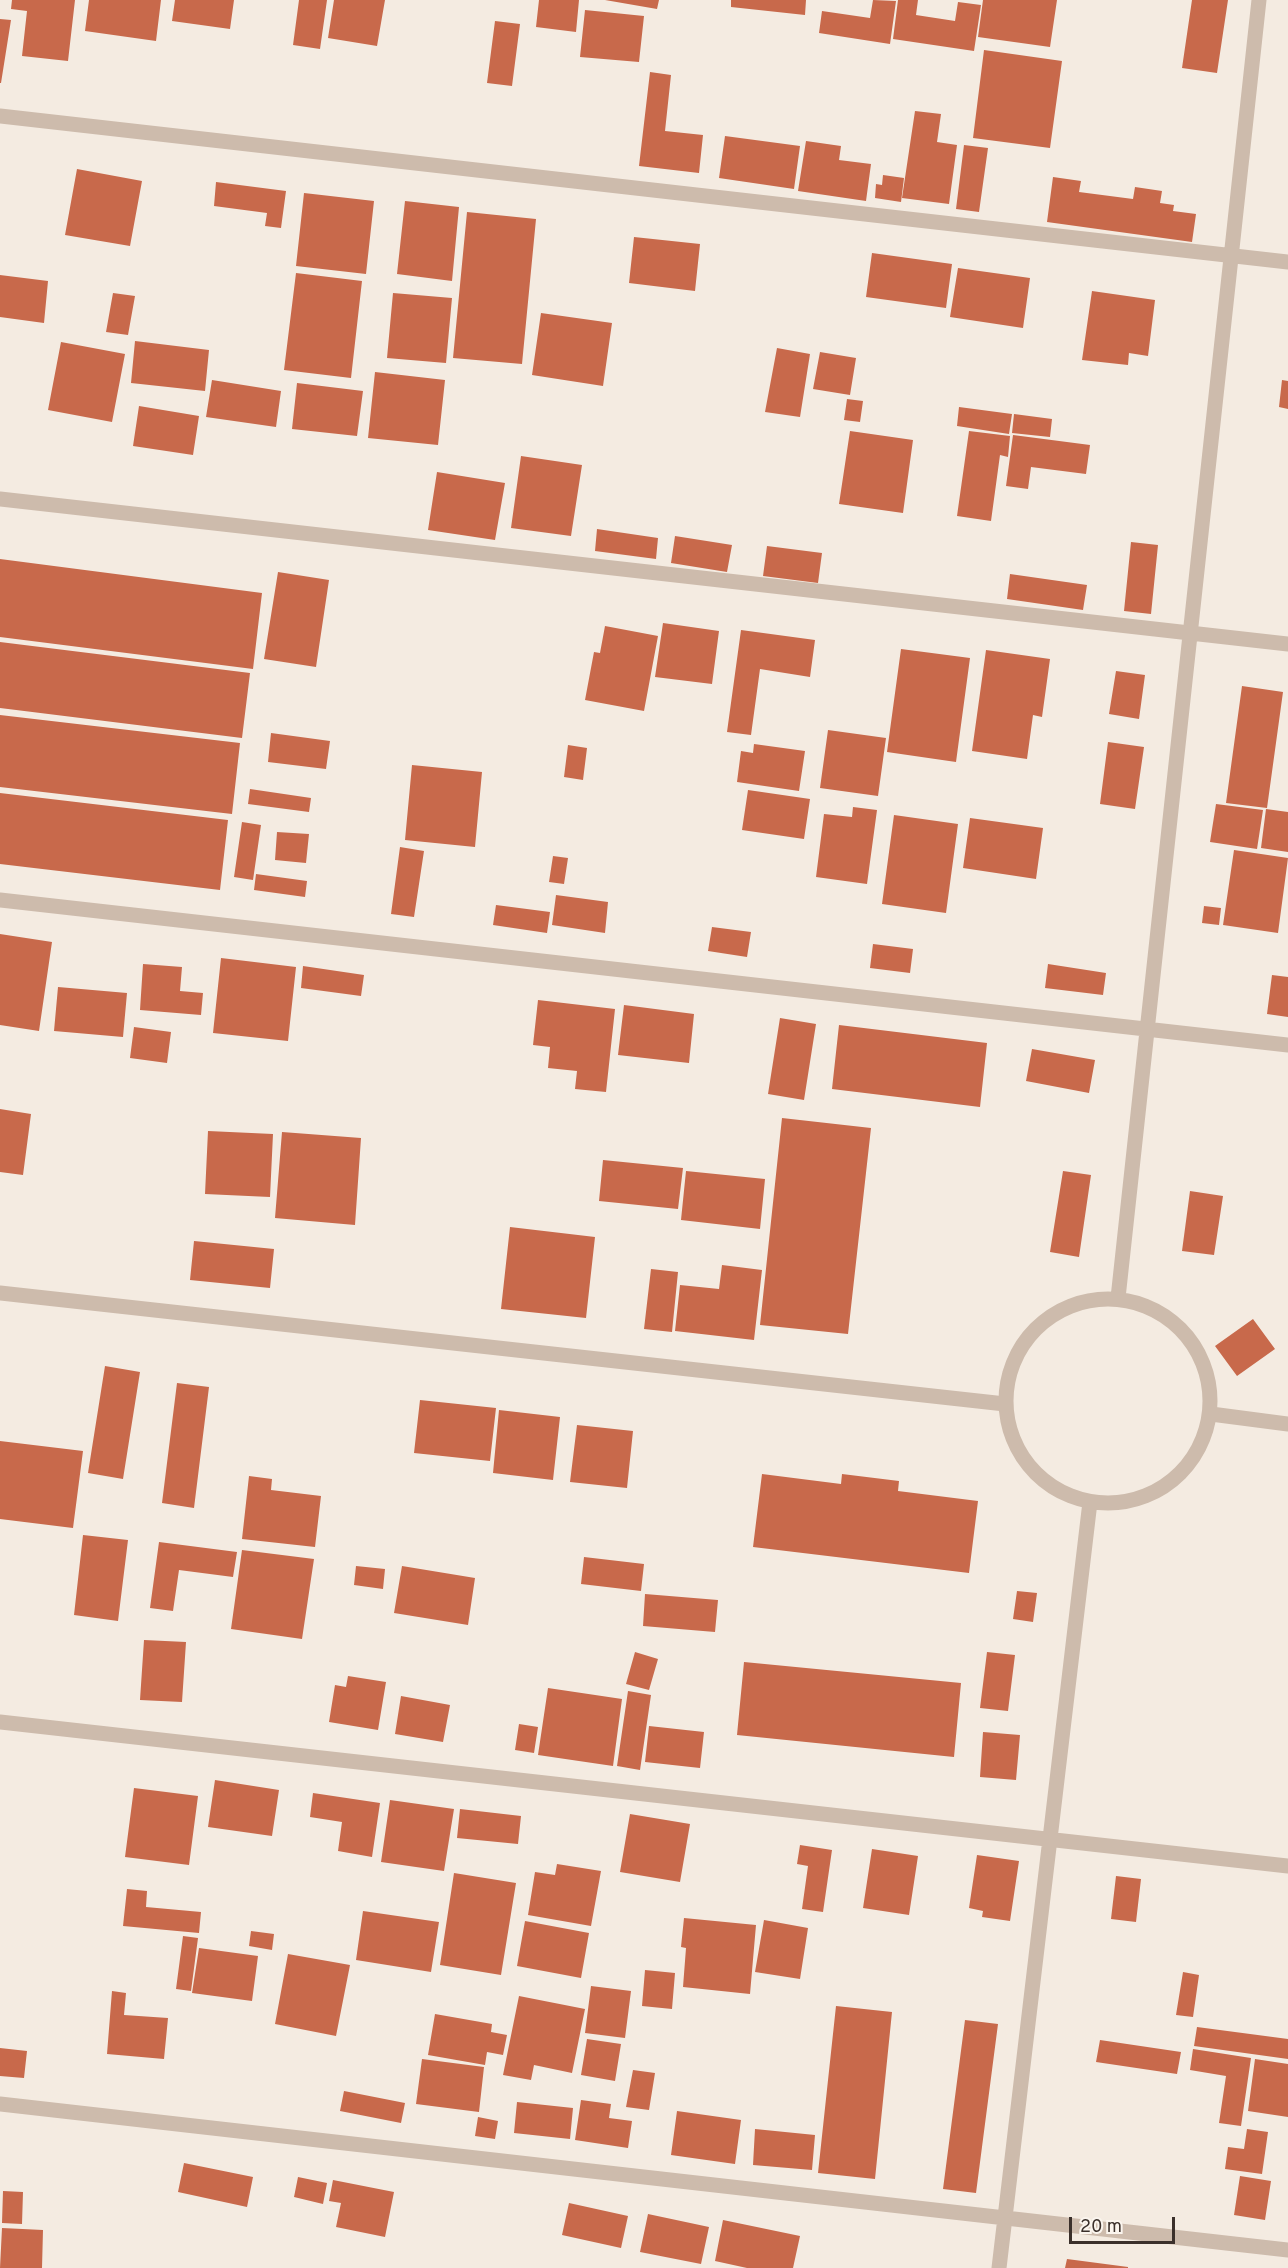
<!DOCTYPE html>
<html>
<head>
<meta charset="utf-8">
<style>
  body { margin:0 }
  #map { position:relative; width:1288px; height:2268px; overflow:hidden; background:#f4ebe1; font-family:Overpass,sans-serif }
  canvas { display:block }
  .scale { position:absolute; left:1069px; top:2217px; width:106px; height:27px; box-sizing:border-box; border:3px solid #3b302b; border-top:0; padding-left:8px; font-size:18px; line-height:21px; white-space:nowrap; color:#3b302b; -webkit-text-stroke:4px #fbf5ee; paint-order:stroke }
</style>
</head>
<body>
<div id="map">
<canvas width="1288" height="2268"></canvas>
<div class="scale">20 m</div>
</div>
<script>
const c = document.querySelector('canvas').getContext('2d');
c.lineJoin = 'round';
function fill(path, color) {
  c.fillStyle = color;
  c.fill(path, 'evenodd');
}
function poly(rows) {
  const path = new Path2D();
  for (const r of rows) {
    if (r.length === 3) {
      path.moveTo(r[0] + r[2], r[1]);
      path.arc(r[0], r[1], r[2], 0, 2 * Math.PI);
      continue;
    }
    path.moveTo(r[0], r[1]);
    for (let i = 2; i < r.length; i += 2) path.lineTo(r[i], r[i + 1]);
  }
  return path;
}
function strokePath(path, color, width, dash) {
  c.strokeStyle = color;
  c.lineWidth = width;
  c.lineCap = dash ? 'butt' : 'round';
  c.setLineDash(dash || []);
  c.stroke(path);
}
const building = poly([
  [12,0,75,0,68,61,22,56,27,11,11,9],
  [89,0,161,0,156,41,85,31],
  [175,0,234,0,230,29,172,21],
  [299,0,327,0,320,49,293,45],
  [334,0,385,0,377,46,328,38],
  [539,0,579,0,576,32,536,27],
  [605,0,659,0,657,9],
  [731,0,806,0,805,15,731,7],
  [873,0,896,1,890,44,819,33,822,11,870,18],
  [898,0,918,0,916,15,955,21,958,2,981,5,974,51,893,39],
  [983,0,1057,0,1050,47,978,37],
  [1192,0,1228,0,1217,73,1182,68],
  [585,10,644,16,639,62,580,57],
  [0,19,11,20,1,83,0,83],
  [495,21,520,24,512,86,487,83],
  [984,50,1062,61,1050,148,973,138],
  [650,72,671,75,665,131,703,135,699,173,639,166],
  [915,111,941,114,937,142,957,145,949,204,902,198],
  [725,136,800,146,794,189,719,178],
  [806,141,841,146,839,160,871,164,866,201,798,191],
  [964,145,988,148,979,212,956,209],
  [77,169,142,181,130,246,65,235],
  [883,175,904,178,901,202,875,198,876,184,882,185],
  [1053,177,1081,181,1079,192,1133,199,1135,187,1162,191,1160,203,1174,205,1173,211,1196,214,1192,242,1047,222],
  [216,182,286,191,281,228,265,226,267,213,214,206],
  [304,193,374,201,366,274,296,266],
  [405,201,459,207,452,281,397,274],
  [467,212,536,219,522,364,453,358],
  [634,237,700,244,695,291,629,283],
  [872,253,952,264,946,308,866,297],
  [958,268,1030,278,1023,328,950,317],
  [296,273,362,281,351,378,284,370],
  [0,275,48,281,44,323,0,317],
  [1092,291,1155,300,1148,356,1129,353,1128,365,1082,360],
  [113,293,135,296,128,335,106,332],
  [393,293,452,298,446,363,387,358],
  [541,313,612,323,603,386,532,375],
  [135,341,209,350,205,391,131,383],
  [61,342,125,354,112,422,48,410],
  [777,348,810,354,800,417,765,412],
  [820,352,856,358,850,395,813,389],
  [375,372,445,380,438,445,368,438],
  [212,380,281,391,276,427,206,417],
  [1282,380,1288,381,1288,409,1279,407],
  [297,383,363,391,357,436,292,429],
  [847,399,863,401,860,422,844,420],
  [139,406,199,416,193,455,133,446],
  [959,407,1012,414,1009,434,957,426],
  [1014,414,1052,419,1050,437,1012,433],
  [850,431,913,440,903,513,839,504],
  [969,431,1010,436,1008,457,1000,455,991,521,957,516],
  [1013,435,1090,445,1086,474,1031,467,1028,489,1006,486],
  [521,456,582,465,571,536,511,528],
  [437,472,505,483,495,540,428,530],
  [597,529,658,538,656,559,595,551],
  [675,536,732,545,727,572,671,563],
  [1131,542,1158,545,1151,614,1124,611],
  [767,546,822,553,818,583,763,576],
  [0,559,262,593,253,669,0,637],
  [278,572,329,580,316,667,264,659],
  [1010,574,1087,585,1083,610,1007,599],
  [663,623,719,631,712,684,655,677],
  [605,626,658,636,644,711,585,700,594,652,600,653],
  [741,630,815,640,810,677,760,669,751,735,727,732],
  [0,642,250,673,242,738,0,708],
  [901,649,970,658,956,762,887,752],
  [986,650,1050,659,1042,717,1033,715,1027,759,972,751],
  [1116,671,1145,675,1139,719,1109,714],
  [1242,686,1283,692,1267,808,1226,803],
  [0,715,240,743,232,814,0,787],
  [828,730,886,738,878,796,820,788],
  [271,733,330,741,326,769,268,762],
  [1108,742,1144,747,1135,809,1100,804],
  [754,744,805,751,799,791,737,782,741,751,753,753],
  [568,745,587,748,583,780,564,777],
  [412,765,482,772,475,847,405,840],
  [250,789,311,798,309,812,248,804],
  [748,790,810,799,804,839,742,830],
  [0,793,228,820,220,890,0,864],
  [1216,804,1263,810,1257,849,1210,842],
  [853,807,877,810,867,884,816,877,824,814,852,817],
  [1266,809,1288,812,1288,852,1261,848],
  [894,815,958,824,946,913,882,904],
  [970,818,1043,828,1036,879,963,868],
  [242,822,261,825,253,880,234,877],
  [277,832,309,834,306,863,275,860],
  [400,847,424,851,414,917,391,914],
  [1234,850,1288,858,1278,933,1223,925],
  [553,856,568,858,564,884,549,882],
  [256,874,307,881,305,897,254,890],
  [556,895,608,902,605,933,552,925],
  [496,905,550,912,547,933,493,925],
  [1204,906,1221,908,1219,925,1202,923],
  [712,927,751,932,747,957,708,951],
  [0,934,52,942,39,1031,0,1025],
  [873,944,913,949,910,973,870,968],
  [221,958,296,967,288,1041,213,1033],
  [143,964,182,967,180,991,203,993,201,1015,140,1010],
  [1048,964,1106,973,1103,995,1045,988],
  [303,966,364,975,361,996,301,988],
  [1272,975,1288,977,1288,1017,1267,1014],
  [58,987,127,993,123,1037,54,1031],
  [538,1000,615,1009,606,1092,575,1089,577,1071,548,1068,550,1047,533,1045],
  [624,1005,694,1014,689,1063,618,1055],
  [780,1018,816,1024,804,1100,768,1094],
  [839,1025,987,1043,980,1107,832,1089],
  [134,1027,171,1032,167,1063,130,1058],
  [1032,1049,1095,1060,1089,1093,1026,1081],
  [0,1109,31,1114,23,1175,0,1172],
  [782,1118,871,1128,848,1334,760,1325],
  [208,1131,273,1134,270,1197,205,1194],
  [282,1132,361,1138,355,1225,275,1218],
  [603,1160,683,1168,678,1209,599,1201],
  [686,1171,765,1179,760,1229,681,1220],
  [1063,1171,1091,1175,1079,1257,1050,1252],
  [1190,1191,1223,1196,1214,1255,1182,1251],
  [510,1227,595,1237,586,1318,501,1309],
  [194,1241,274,1249,270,1288,190,1280],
  [722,1265,762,1270,754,1340,675,1331,680,1285,719,1289],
  [651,1269,678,1272,672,1332,644,1329],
  [1253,1319,1275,1349,1237,1376,1215,1346],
  [105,1366,140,1372,123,1479,88,1473],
  [177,1383,209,1387,194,1508,162,1503],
  [420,1400,496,1408,490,1461,414,1453],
  [499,1410,560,1417,553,1480,493,1473],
  [577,1425,633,1431,627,1488,570,1482],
  [0,1441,83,1451,73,1528,0,1519],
  [762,1474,841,1484,842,1474,899,1481,898,1491,978,1501,969,1573,753,1547],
  [249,1476,272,1479,271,1490,321,1496,315,1547,242,1539],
  [83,1535,128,1540,118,1621,74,1615],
  [159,1542,237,1552,233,1577,179,1570,173,1611,150,1608],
  [242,1550,314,1559,302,1639,231,1629],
  [584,1557,644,1564,641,1591,581,1584],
  [356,1566,385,1569,383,1589,354,1585],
  [402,1566,475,1578,468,1625,394,1613],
  [1017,1591,1037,1593,1033,1622,1013,1619],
  [645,1594,718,1600,715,1632,643,1626],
  [144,1640,186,1642,182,1702,140,1700],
  [635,1652,658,1659,649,1690,626,1684],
  [987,1652,1015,1655,1008,1711,980,1708],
  [744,1662,961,1683,954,1757,737,1735],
  [348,1676,386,1682,378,1730,329,1722,335,1685,346,1687],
  [548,1688,622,1699,613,1766,538,1755],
  [628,1691,651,1695,640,1770,617,1766],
  [401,1696,450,1705,443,1742,395,1734],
  [519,1724,538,1727,534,1753,515,1750],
  [649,1726,704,1732,700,1768,645,1762],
  [983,1732,1020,1735,1016,1780,980,1777],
  [215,1780,279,1790,272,1836,208,1827],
  [134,1788,198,1796,189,1865,125,1857],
  [313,1793,380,1803,372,1857,338,1851,342,1822,310,1817],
  [390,1800,454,1809,444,1871,381,1862],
  [460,1809,521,1816,518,1844,457,1838],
  [630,1814,690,1824,680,1882,620,1872],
  [800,1845,832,1850,823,1912,802,1909,808,1866,797,1864],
  [872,1849,918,1856,909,1915,863,1908],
  [977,1855,1019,1861,1010,1921,982,1917,983,1911,969,1908],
  [557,1864,601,1871,591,1926,528,1915,535,1872,555,1875],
  [454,1873,516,1883,501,1975,440,1965],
  [1116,1876,1141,1879,1136,1922,1111,1919],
  [127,1889,147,1891,146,1907,201,1912,199,1933,123,1926],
  [363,1911,439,1922,431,1972,356,1960],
  [684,1918,756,1925,750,1994,683,1987,686,1948,681,1947],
  [764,1920,808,1928,800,1979,755,1972],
  [525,1921,589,1933,581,1978,517,1966],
  [251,1931,274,1934,272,1950,249,1946],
  [183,1936,198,1938,191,1991,176,1989],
  [199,1948,258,1956,252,2001,192,1993],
  [288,1954,350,1965,336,2036,275,2024],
  [645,1970,675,1973,672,2009,642,2006],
  [1183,1972,1199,1975,1193,2017,1176,2015],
  [591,1986,631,1991,625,2038,585,2033],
  [112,1991,126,1993,124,2015,168,2018,164,2059,107,2054],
  [519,1996,585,2009,572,2073,534,2065,531,2080,503,2075],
  [836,2006,892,2012,875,2179,818,2173],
  [435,2014,492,2024,491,2032,507,2035,503,2055,487,2052,485,2065,428,2055],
  [965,2020,998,2024,976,2193,943,2189],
  [1197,2027,1288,2039,1288,2059,1194,2046],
  [587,2039,621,2044,615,2081,581,2075],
  [1100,2040,1181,2052,1177,2074,1096,2062],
  [0,2048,27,2051,24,2078,0,2076],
  [1193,2049,1251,2058,1241,2126,1219,2123,1226,2076,1190,2070],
  [422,2059,484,2067,479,2112,416,2104],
  [1255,2059,1288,2064,1288,2117,1248,2111],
  [633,2070,655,2073,649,2110,626,2107],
  [344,2091,405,2103,401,2123,340,2111],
  [581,2100,611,2104,609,2118,632,2121,628,2148,575,2140],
  [517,2102,573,2108,570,2139,514,2133],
  [677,2111,741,2120,735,2164,671,2155],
  [478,2117,498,2121,495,2139,475,2136],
  [755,2129,815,2135,812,2170,753,2165],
  [1247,2129,1268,2132,1262,2174,1225,2169,1228,2147,1244,2149],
  [184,2163,253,2177,247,2207,178,2192],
  [1240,2176,1271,2181,1265,2220,1234,2215],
  [298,2177,327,2183,323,2204,294,2197],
  [333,2180,394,2192,385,2237,336,2227,341,2203,329,2201],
  [3,2191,23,2192,22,2224,2,2223],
  [569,2203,628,2216,621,2248,562,2235],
  [648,2214,709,2227,701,2264,640,2252],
  [723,2220,800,2236,793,2268,747,2268,715,2261],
  [2,2228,43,2230,42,2268,0,2268],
  [1067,2259,1128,2267,1128,2268,1065,2268]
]);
const street = poly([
  [0,116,1288,262],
  [0,499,1288,644],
  [0,900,1288,1045],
  [0,1293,1005,1404],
  [1118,1298,1259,0],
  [1108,1401,102],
  [1211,1414,1288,1424],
  [0,1722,1288,1866],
  [0,2104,1288,2250],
  [999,2268,1090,1502]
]);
fill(building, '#c8694b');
strokePath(street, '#cdbbac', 15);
</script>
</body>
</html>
